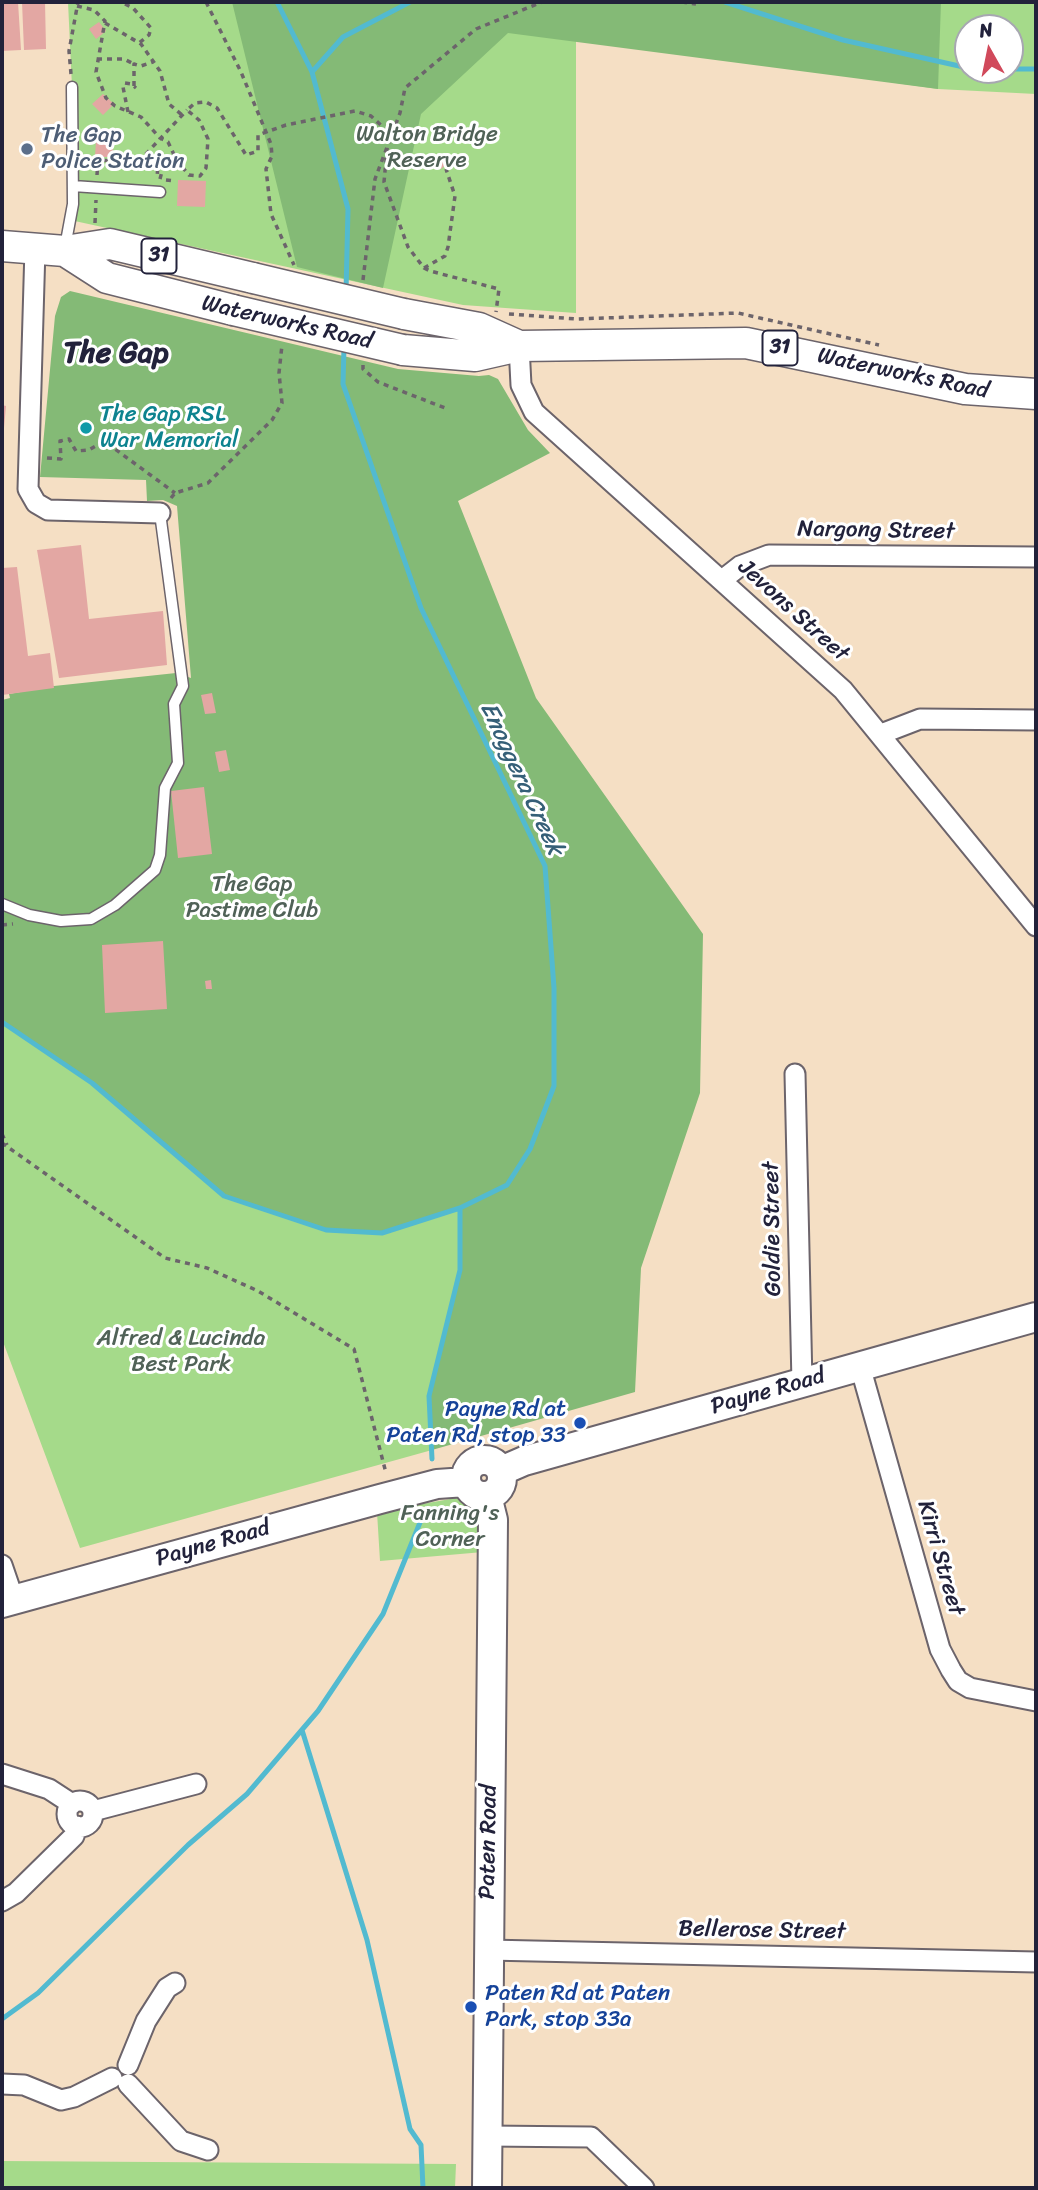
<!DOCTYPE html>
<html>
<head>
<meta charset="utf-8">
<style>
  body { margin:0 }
  #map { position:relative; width:1038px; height:2190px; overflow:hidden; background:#f5dfc4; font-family:Sriracha,sans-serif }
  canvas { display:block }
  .frame { position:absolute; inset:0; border:4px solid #22223b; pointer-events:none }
  .north { position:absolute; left:954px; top:14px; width:70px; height:70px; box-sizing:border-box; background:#fff; border:2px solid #a7a7b1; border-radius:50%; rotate:351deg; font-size:19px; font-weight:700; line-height:28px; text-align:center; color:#22223b }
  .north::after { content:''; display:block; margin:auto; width:24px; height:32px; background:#d1495b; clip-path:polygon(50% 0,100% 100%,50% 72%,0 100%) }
</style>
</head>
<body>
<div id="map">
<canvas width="1038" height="2190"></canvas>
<div class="frame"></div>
<div class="north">N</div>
</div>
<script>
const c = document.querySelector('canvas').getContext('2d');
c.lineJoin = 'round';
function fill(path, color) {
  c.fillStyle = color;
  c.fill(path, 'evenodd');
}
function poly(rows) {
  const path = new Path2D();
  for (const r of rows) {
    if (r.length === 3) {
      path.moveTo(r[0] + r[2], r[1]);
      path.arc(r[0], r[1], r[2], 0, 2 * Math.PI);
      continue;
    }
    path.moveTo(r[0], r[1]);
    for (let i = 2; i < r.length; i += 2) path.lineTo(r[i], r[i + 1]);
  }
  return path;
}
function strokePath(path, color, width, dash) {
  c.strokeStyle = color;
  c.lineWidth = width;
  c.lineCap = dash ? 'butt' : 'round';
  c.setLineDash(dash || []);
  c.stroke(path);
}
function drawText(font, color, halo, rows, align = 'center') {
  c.font = font + ' Sriracha,sans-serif';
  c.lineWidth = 6;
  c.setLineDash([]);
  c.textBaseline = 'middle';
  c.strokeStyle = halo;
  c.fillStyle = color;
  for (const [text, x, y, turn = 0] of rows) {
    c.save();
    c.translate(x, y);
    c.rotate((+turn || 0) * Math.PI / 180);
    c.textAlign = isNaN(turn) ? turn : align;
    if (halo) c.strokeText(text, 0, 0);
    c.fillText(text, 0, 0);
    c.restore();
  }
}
const green = poly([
  [68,2,1036,2,1036,94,938,89,896,83,576,23,576,313,463,305,70,220,72,87],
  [968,28,1010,28,1010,70,968,70],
  [2,1022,326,1230,382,1233,460,1208,460,1270,429,1396,432,1450,80,1548,2,1339],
  [456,1498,483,1509,483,1552,380,1561,377,1512],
  [2,2161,456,2164,455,2188,2,2188]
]);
const forest = poly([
  [232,2,941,2,938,89,508,33,421,114,383,288,297,267],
  [70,291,398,369,479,376,489,375,498,379,528,430,550,453,458,501,536,698,703,934,700,1093,641,1268,635,1392,432,1450,429,1396,460,1270,460,1209,382,1233,326,1230,224,1196,92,1083,2,1022,2,700,10,698,9,694,54,686,176,673,191,678,177,506,163,500,147,501,146,480,40,477,55,316,61,297]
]);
const stream = poly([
  [277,2,312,72],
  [725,2,843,40,968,68],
  [1010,69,1036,69],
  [346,292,348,209,312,72,343,37,410,2],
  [2,1022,92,1083,224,1196,326,1230,382,1233,460,1208,507,1185,530,1149,554,1086,554,988,545,866,421,608,343,384,344,347],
  [432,1459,429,1396,460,1270,460,1208],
  [302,1730,367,1940,410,2129,421,2145,423,2188],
  [2,2019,38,1993,188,1845,247,1794,318,1711,383,1614,421,1520]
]);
const building = poly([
  [2,2,18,2,21,50,2,51],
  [22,2,45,2,46,49,24,50],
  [99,22,106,31,96,39,89,29],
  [103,94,114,104,103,115,92,104],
  [96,140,113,140,113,157,95,157],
  [442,157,448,163,441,169,435,162],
  [178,180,206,181,205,207,177,206],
  [2,405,6,406,4,428,2,428],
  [81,545,89,619,163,611,167,665,59,678,37,550],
  [17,567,28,656,50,653,54,688,2,695,2,568],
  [212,693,216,713,205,714,201,695],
  [226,750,230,770,219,772,215,752],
  [204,787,212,854,178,858,171,791],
  [163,941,167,1009,105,1013,102,945],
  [211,980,212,989,206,989,205,981]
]);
const path = poly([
  [206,2,241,72,271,144,272,156,266,169,271,214,294,265],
  [682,2,696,4],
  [125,4,133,8,151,28,149,35,139,43],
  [77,6,94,10,105,21,96,72,106,98,115,106,141,117,160,138,168,142,176,159],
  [105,23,141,44,160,71,169,104,182,115],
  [97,59,124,59,134,64],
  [71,74,69,51,78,2],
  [134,86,134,64,141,66,153,62],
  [128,112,123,87,125,83,131,84,136,88],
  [149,163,145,155,187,110],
  [97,175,98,160,158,164,157,178],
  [160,179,164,164,169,158,177,161,189,175,200,176,206,168,208,139,199,120,187,110,195,103,206,102,217,108,246,155,258,151,258,135,286,125,355,111,371,116,382,126,388,139,384,182,408,247,424,268,430,271,499,289,496,312],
  [166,180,175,181],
  [95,223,96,200],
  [424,268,445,256,448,247,455,196,446,169],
  [363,280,375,179,400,113,405,88,476,29,542,2],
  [509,314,577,319,738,313,879,345],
  [363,365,363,369,378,382,445,408],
  [47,458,61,459,60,441,69,439,76,451,89,450,104,441,175,493],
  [171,498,175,493,208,483,272,420,282,403,279,373,282,345],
  [2,925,13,924],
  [2,1134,7,1145],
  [2,1143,165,1258,207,1268,258,1291,354,1349,386,1473]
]);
const lane = poly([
  [73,186,160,192],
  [65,247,73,204,72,87],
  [2,904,29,915,61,921,91,919,115,905,155,870,160,855,165,788,178,763,174,704,183,686,160,513]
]);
const street = poly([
  [35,248,28,489,36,503,48,510,160,513],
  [519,346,521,385,534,412,843,690,1036,926],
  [722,580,740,566,769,555,1036,557],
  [881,734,920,719,1036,720],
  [795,1074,802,1383],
  [860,1366,940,1649,951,1670,958,1681,970,1688,1036,1701],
  [2,1565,14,1600],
  [2,1774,49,1789,72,1804],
  [80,1814,13],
  [93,1811,196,1784],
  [2,1901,16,1893,74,1836,77,1826],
  [488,1950,1036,1962],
  [128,2065,146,2021,167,1988,175,1983],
  [2,2084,24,2085,61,2100,74,2097,112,2078],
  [128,2084,181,2141,208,2150],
  [487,2136,591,2137,644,2188]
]);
const secondary = poly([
  [484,1478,18],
  [501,1471,524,1461,1036,1317],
  [487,1496,493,1520,487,2188],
  [2,1603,380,1499,437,1484,466,1482]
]);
const primary = poly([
  [2,246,65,251,110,244,253,278],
  [65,251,107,278,233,310],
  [404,314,479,328,519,346],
  [403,350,475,356,519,346,746,343,965,389,1036,394]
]);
const primaryBridge = poly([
  [253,278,404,314],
  [233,310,403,350]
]);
const markers = [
  [27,149,7,"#5c6f8a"],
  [86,428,7,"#0f9aa8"],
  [580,1423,7,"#1a4fb4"],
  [471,2007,7,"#1a4fb4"]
];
const shields = [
  [159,256,35],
  [780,348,35]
];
const shieldNames = [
  ["31",159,256],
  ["31",780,348]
];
const parkNames = [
  ["Walton Bridge",427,135],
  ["Reserve",427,161],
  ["The Gap",252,885],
  ["Pastime Club",252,911],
  ["Alfred & Lucinda",181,1339],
  ["Best Park",181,1365],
  ["Fanning's",450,1514],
  ["Corner",450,1540]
];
const serviceNames = [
  ["The Gap",41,136],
  ["Police Station",41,162]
];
const streetNames = [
  ["Waterworks Road",287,323,13],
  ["Waterworks Road",903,374,12],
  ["Nargong Street",876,531,1],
  ["Jevons Street",793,611,42],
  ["Goldie Street",773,1229,-91],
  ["Payne Road",768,1392,-16],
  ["Payne Road",213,1544,-16],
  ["Kirri Street",940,1558,74],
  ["Paten Road",489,1842,-89],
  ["Bellerose Street",762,1931,1]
];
const cultureNames = [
  ["The Gap RSL",100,415],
  ["War Memorial",100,441]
];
const transitNames = [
  ["Payne Rd at",566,1410],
  ["Paten Rd, stop 33",566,1436],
  ["Paten Rd at Paten",485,1994,"left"],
  ["Park, stop 33a",485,2020,"left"]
];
const waterNames = [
  ["Enoggera Creek",521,779,65]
];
const districtNames = [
  ["The Gap",116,354]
];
fill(green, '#a5da8a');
fill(forest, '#84ba76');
strokePath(stream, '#52bad0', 5);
fill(building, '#e3a7a3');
strokePath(lane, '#6c646b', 13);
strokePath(street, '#6c646b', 23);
strokePath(secondary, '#6c646b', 32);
strokePath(primary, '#6c646b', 33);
strokePath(path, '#6c646b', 3.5, [5, 5]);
strokePath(lane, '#fff', 10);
strokePath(street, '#fff', 19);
strokePath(secondary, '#fff', 28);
strokePath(primary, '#fff', 30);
strokePath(primaryBridge, '#6c646b', 33, []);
strokePath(primaryBridge, '#fff', 30);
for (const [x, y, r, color] of markers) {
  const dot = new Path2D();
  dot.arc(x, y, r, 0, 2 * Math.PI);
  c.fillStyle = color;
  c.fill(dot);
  strokePath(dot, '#fff', 2.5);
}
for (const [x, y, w] of shields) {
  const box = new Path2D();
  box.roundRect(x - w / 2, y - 17.5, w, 35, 5);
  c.fillStyle = '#fff';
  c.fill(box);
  strokePath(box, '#22223b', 2);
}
drawText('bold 21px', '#22223b', null, shieldNames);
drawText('23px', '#506257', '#fff', parkNames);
drawText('23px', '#4e5e75', '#fff', serviceNames, 'left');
drawText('23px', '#22223b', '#fff', streetNames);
drawText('23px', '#0d838f', '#fff', cultureNames, 'left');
drawText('23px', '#164399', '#fff', transitNames, 'right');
drawText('italic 24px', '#355f77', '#fff', waterNames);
drawText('bold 30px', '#22223b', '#fff', districtNames);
</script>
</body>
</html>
